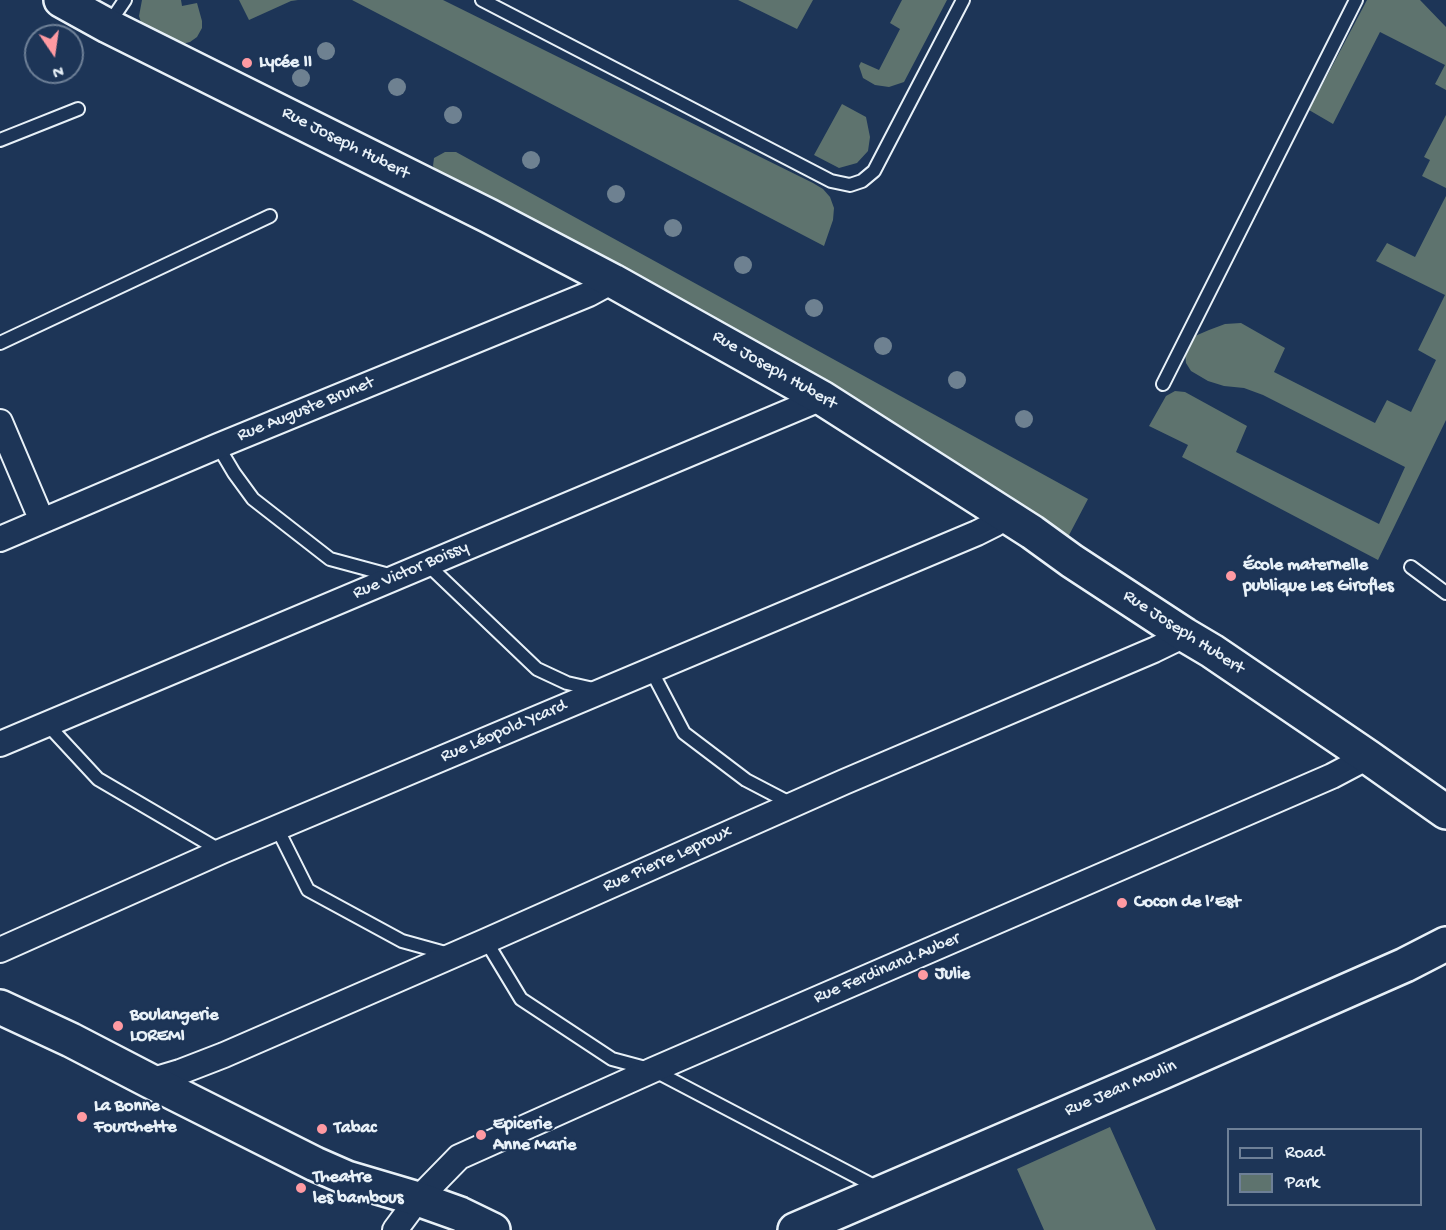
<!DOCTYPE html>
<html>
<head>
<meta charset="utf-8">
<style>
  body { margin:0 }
  #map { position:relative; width:1446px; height:1230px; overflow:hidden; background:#1d3557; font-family:"Gochi Hand",sans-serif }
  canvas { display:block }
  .legend { position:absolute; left:1227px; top:1128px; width:195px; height:78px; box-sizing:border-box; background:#1d3557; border:2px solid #6e8097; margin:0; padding:8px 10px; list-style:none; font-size:18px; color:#e8f1f8 }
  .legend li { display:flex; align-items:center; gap:12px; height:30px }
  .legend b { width:30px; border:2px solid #6e8097 }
  .north { position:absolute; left:24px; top:24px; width:60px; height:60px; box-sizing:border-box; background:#1d3557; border:2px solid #6e8097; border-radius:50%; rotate:167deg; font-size:16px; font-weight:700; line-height:24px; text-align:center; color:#e8f1f8 }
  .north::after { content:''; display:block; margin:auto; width:21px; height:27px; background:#ff9aa2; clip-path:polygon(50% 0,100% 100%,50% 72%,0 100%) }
</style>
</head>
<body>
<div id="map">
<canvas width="1446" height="1230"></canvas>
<ul class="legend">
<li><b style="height:8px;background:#1d3557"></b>Road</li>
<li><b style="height:16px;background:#5e736e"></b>Park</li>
</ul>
<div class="north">N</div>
</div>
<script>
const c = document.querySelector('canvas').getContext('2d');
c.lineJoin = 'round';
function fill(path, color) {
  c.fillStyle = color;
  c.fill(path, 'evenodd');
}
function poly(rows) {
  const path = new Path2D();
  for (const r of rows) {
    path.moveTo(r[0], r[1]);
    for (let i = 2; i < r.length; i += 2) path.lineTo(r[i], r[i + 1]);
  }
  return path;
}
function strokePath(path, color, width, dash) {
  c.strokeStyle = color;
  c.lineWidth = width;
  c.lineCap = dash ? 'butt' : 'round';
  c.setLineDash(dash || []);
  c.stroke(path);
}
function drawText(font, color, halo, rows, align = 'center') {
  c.font = font + ' "Gochi Hand",sans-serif';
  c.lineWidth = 4.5;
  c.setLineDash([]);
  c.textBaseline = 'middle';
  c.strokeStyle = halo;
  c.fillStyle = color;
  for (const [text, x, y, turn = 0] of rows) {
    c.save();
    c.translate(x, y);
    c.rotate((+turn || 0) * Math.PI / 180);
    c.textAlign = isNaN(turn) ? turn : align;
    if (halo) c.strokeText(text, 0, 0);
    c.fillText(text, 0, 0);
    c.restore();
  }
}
const green = poly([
  [142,0,181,0,182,6,197,3,202,21,202,28,197,37,190,42,178,45,144,32,139,16],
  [239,0,298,0,291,1,249,20],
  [352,0,443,0,813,183,823,189,830,197,834,208,833,220,824,246],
  [738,0,813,0,797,29],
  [902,0,947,0,904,82,889,87,875,85,863,78,859,66,861,62,879,70,900,29,890,23],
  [1367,0,1420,0,1446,27,1446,90,1435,84,1445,65,1380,32,1333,124,1309,110],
  [842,104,866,117,870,137,868,151,857,163,839,168,814,155],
  [1446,115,1446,188,1422,176,1430,160,1424,157],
  [445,152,456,152,1088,499,1068,537,439,175,433,166,434,158],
  [1446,196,1446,420,1378,560,1182,457,1188,445,1149,426,1166,396,1175,391,1185,392,1247,426,1236,452,1379,524,1405,467,1263,395,1244,388,1224,386,1208,381,1191,371,1186,363,1185,353,1195,336,1209,330,1225,324,1241,323,1285,348,1274,372,1375,423,1387,400,1411,412,1436,360,1418,350,1445,295,1376,261,1387,243,1415,257],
  [1110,1127,1156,1230,1044,1230,1017,1169]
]);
const lane = poly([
  [482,0,831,181,850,185,862,181,874,171,963,0],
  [108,25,125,0],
  [0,140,78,109],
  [0,343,270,216],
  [1163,384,1356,0],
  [218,446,234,473,253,499,330,559,393,576],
  [427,564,537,669,567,683,598,690],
  [1411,567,1446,593],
  [651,670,684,733,746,780,792,804],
  [47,724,98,779,221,851],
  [277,828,308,890,402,941,449,954],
  [486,941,521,999,612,1059,653,1070,880,1189]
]);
const street = poly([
  [0,422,42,521],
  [0,539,218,446,589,294,613,281],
  [0,744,822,398],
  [0,950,222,851,977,533,995,524,994,509],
  [150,1081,180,1072,224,1055,486,941,844,782,1154,650,1185,635],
  [395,1230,418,1199,459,1157,653,1070,1332,776,1368,757]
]);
const secondary = poly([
  [61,0,108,26,489,216,613,281,822,398,1032,532,1072,561,1185,635,1212,651,1368,757,1446,812],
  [0,1007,71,1040,150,1081,315,1164,347,1178,418,1199,460,1214,493,1230],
  [795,1230,1162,1072,1405,965,1446,944]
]);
const trees = [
  [326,51],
  [301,78],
  [397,87],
  [453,115],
  [531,160],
  [616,194],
  [673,228],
  [743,265],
  [814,308],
  [883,346],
  [957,380],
  [1024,419]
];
const markers = [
  [247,63,6,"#ff9aa2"],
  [1231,576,6,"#ff9aa2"],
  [1122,903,6,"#ff9aa2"],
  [923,975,6,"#ff9aa2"],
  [118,1026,6,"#ff9aa2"],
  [82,1117,6,"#ff9aa2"],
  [322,1129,6,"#ff9aa2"],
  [481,1135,6,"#ff9aa2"],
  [301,1188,6,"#ff9aa2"]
];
const poiNames = [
  ["Lycée II",259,63],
  ["École maternelle",1243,566],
  ["publique Les Girofles",1243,587],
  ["Cocon de l’Est",1134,903],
  ["Julie",935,975],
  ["Boulangerie",130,1016],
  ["LOREMI",130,1037],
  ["La Bonne",94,1107],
  ["Fourchette",94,1128],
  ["Epicerie",493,1125],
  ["Anne Marie",493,1146],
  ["Tabac",334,1129],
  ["Theatre",313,1178],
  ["les bambous",313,1199]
];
const streetNames = [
  ["Rue Joseph Hubert",345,144,27],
  ["Rue Joseph Hubert",774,371,30],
  ["Rue Auguste Brunet",306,410,-22],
  ["Rue Victor Boissy",411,571,-23],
  ["Rue Joseph Hubert",1183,633,33],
  ["Rue Léopold Ycard",504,732,-23],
  ["Rue Pierre Leproux",668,860,-24],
  ["Rue Ferdinand Auber",887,969,-23],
  ["Rue Jean Moulin",1121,1089,-23]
];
fill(green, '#5e736e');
strokePath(lane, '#e8f1f8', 16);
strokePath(street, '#e8f1f8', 28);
strokePath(secondary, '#e8f1f8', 38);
strokePath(lane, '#1d3557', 12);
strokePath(street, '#1d3557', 24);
strokePath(secondary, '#1d3557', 33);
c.fillStyle = '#6e8191';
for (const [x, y] of trees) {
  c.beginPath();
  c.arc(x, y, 9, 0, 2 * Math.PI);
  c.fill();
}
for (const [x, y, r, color] of markers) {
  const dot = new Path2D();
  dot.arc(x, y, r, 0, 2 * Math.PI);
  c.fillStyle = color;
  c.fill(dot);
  strokePath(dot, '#1d3557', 2);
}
drawText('bold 18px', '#e8f1f8', '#1d3557', poiNames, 'left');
drawText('18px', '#e8f1f8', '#1d3557', streetNames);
</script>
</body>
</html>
